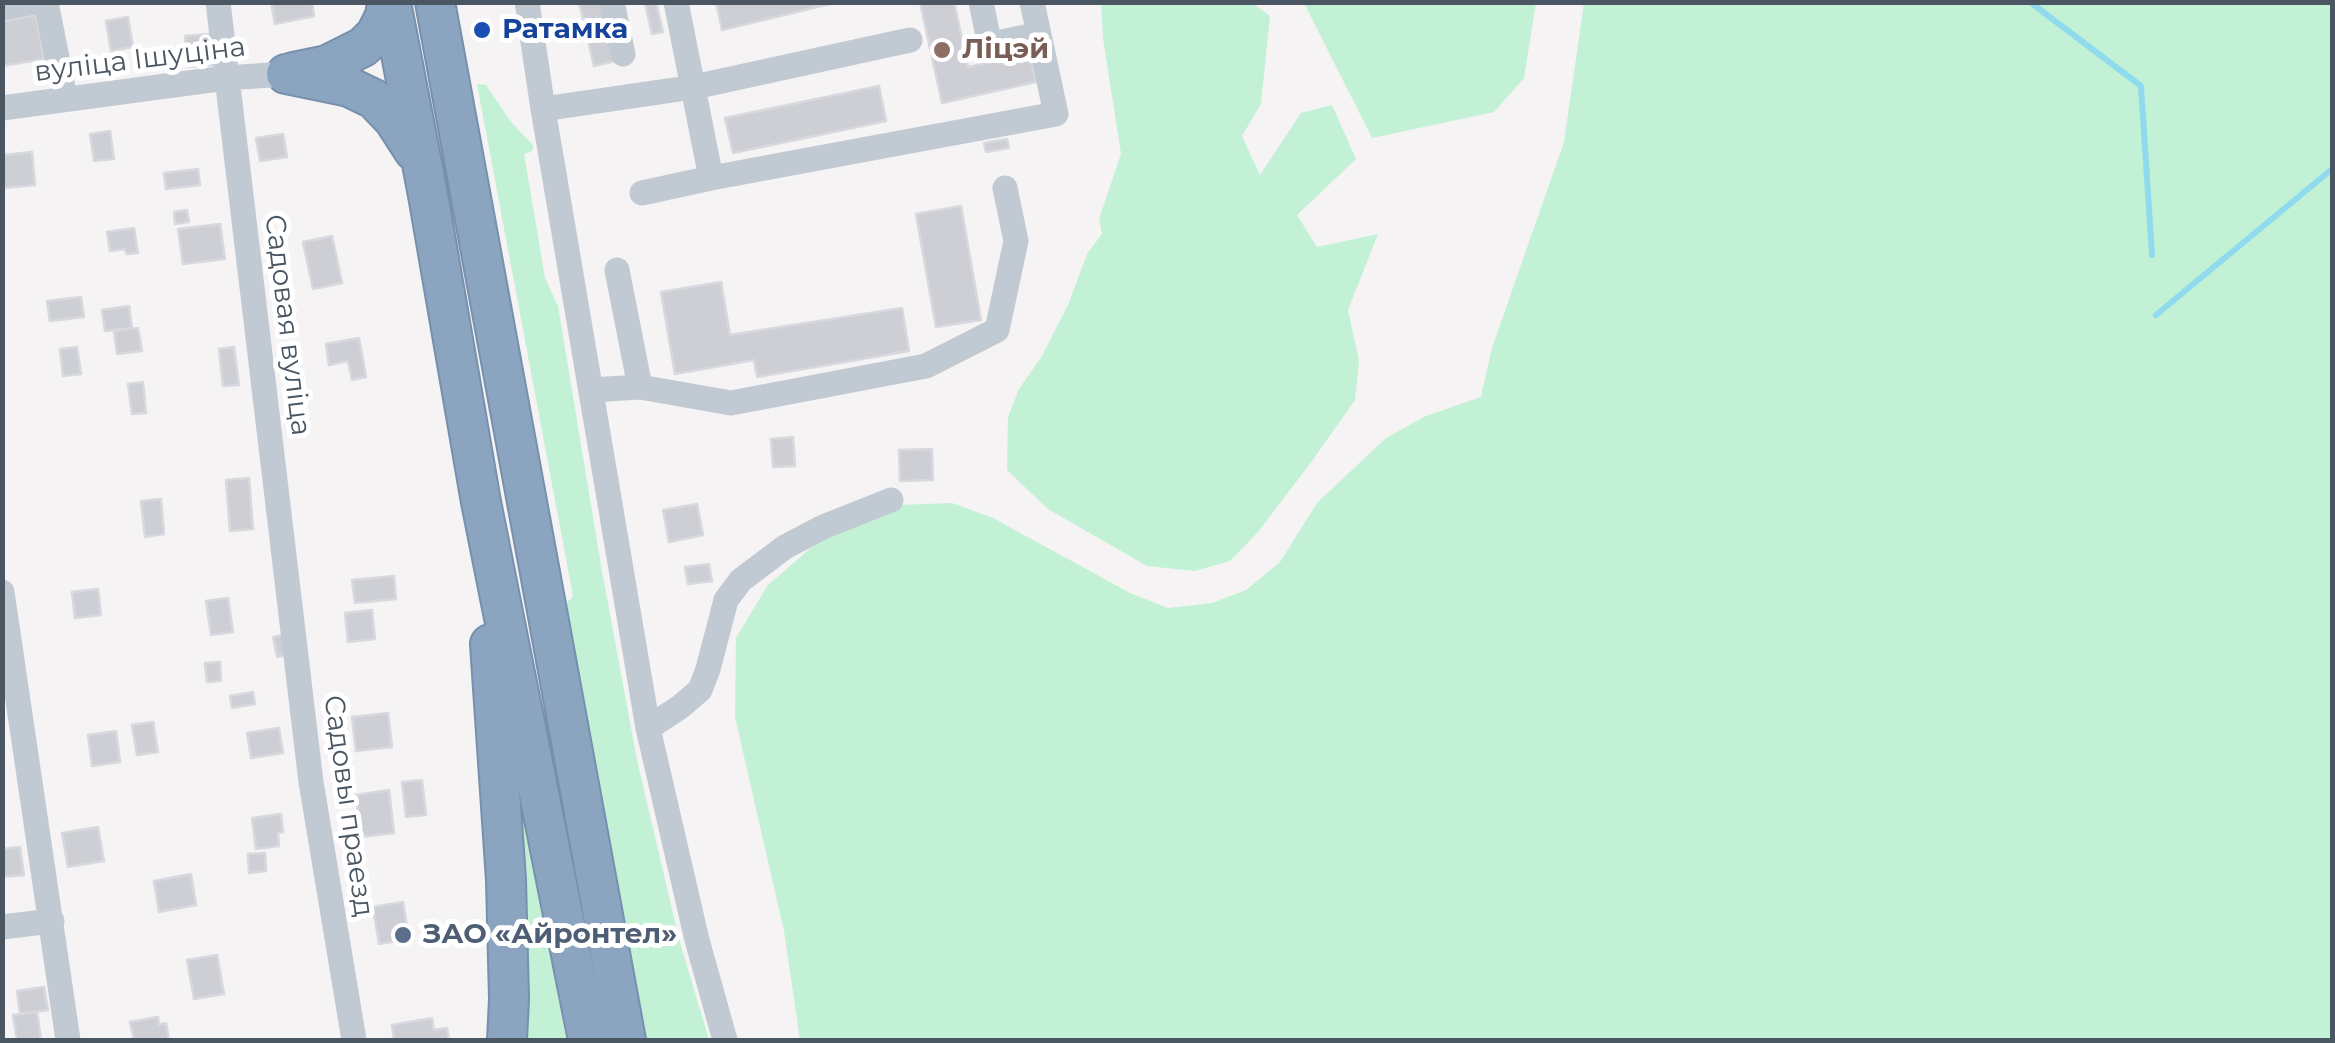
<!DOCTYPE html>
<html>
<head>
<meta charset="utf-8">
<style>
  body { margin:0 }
  #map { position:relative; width:2335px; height:1043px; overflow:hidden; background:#f5f3f3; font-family:Montserrat,sans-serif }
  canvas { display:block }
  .frame { position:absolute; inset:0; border:5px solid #4a5661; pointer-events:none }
</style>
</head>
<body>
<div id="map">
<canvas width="2335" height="1043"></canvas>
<div class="frame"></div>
</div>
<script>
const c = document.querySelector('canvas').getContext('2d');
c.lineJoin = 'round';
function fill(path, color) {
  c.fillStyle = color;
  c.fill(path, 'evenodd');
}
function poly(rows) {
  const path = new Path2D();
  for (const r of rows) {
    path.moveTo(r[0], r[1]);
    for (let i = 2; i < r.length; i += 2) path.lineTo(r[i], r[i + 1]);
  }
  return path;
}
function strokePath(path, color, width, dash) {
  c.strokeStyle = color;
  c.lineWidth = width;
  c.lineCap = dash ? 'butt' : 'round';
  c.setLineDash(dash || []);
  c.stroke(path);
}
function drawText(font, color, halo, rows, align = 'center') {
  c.font = font + ' Montserrat,sans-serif';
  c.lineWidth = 10;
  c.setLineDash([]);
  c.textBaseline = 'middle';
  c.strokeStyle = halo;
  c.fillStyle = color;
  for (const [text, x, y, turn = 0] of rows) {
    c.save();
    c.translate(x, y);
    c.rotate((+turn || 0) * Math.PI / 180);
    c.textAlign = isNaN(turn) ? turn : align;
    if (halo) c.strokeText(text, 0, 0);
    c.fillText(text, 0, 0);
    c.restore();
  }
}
const green = poly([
  [1101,3,1252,3,1270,16,1261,104,1242,136,1260,175,1301,113,1332,105,1356,159,1297,215,1317,247,1378,234,1348,310,1359,361,1355,400,1312,461,1258,532,1230,561,1195,571,1147,566,1048,509,1007,470,1008,417,1019,389,1042,356,1068,305,1087,254,1102,234,1099,219,1121,154,1103,38],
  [1304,3,1536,3,1524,78,1494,112,1372,138],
  [1584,3,2332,3,2332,1040,800,1040,784,931,735,717,736,638,768,585,819,541,899,505,952,503,993,518,1130,593,1168,608,1212,603,1246,590,1280,562,1317,503,1386,438,1426,416,1481,397,1492,348,1564,142],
  [477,84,486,85,511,122,534,146,531,152,524,154,545,278,558,306,602,571,637,760,679,939,709,1040,646,1040,564,606,573,596],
  [516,765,566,1040,517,1040]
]);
const stream = poly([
  [2030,2,2141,86,2152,255],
  [2156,315,2332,169]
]);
const building = poly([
  [271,2,312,2,314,16,275,24,271,2],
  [579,2,603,2,616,61,594,66,579,2],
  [656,2,663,32,652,34,645,3,656,2],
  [716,2,838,2,722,30,716,2],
  [920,2,954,2,968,67,1030,54,1036,82,942,103,920,2],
  [36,15,44,59,2,66,2,21,36,15],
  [128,17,133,47,111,51,106,21,128,17],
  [212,34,214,65,187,67,185,36,212,34],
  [879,86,886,121,733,153,725,118,879,86],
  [110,131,114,159,94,161,90,134,110,131],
  [283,134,287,157,260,161,256,138,283,134],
  [1007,139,1009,148,986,152,984,143,1007,139],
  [32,152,35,185,3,188,2,155,32,152],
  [198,169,200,185,166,189,164,173,198,169],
  [961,206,981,320,936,327,916,214,961,206],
  [187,210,189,222,175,224,174,212,187,210],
  [220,224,225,259,183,264,178,229,220,224],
  [134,228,138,253,127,254,124,249,110,251,107,232,134,228],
  [332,236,342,283,313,289,303,242,332,236],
  [721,282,730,335,902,308,909,351,757,377,754,360,675,374,661,292,721,282],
  [81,297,84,317,50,321,47,301,81,297],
  [129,306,132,328,105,331,102,310,129,306],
  [138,328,142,351,117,354,114,331,138,328],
  [359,338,366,377,352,380,348,361,329,365,326,344,359,338],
  [77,347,81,374,63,376,60,349,77,347],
  [234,347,239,385,223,386,219,349,234,347],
  [143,382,146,413,132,414,128,384,143,382],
  [793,437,795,466,773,467,771,439,793,437],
  [932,449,933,480,900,481,899,450,932,449],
  [249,478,253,529,230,531,226,480,249,478],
  [161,499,164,534,145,537,141,501,161,499],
  [697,504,703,535,669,542,663,510,697,504],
  [709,564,712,581,688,584,685,567,709,564],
  [394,576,396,599,355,603,352,580,394,576],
  [98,589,101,615,75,618,72,592,98,589],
  [228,598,233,632,211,635,206,601,228,598],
  [372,610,375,639,348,642,345,613,372,610],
  [283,635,287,655,277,657,273,637,283,635],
  [220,662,221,681,207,682,205,663,220,662],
  [253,692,255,704,232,708,230,696,253,692],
  [388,713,392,747,356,751,352,717,388,713],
  [153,722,158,752,137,755,132,725,153,722],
  [279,728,283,753,251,758,247,733,279,728],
  [116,731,120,762,92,766,88,735,116,731],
  [422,780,426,815,406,817,402,782,422,780],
  [389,790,394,833,361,837,356,795,389,790],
  [281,814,283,832,278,833,279,846,256,849,252,818,281,814],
  [98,827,104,861,68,867,62,833,98,827],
  [20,847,24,875,2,877,2,849,20,847],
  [265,853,266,871,249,873,248,854,265,853],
  [191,874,196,905,159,912,154,881,191,874],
  [403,902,409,939,379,944,373,907,403,902],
  [217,955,224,994,194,999,187,960,217,955],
  [44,987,48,1010,20,1014,17,991,44,987],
  [37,1012,41,1040,17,1040,13,1015,37,1012],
  [158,1017,159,1025,166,1023,169,1040,134,1040,130,1022,158,1017],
  [432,1018,434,1030,447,1028,449,1040,394,1040,392,1025,432,1018]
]);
const minor = poly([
  [46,2,65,98],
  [218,2,311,782,354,1040],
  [527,2,543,109,648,728,697,940,725,1040],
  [612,2,623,54],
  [676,2,711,178,1056,114,1032,2],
  [981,2,989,41,992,44,1039,34],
  [2,8,34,2],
  [2,108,226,78,286,74],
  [543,109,694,87,910,40],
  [642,193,711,178],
  [617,270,640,387],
  [591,390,640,387,731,403,926,366,997,330,1016,241,1005,188],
  [2,592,68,1040],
  [648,728,680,707,700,690,708,669,726,600,741,580,785,547,823,527,891,500],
  [2,927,52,921]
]);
const highway = poly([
  [391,2,428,195,481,502,588,1040],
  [435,2,626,1040],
  [293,72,327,65,363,47,376,34,385,16,387,2],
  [286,74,349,87,374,99,394,120,414,151],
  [490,644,506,880,509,999,507,1040]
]);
const markers = [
  [482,30,10,"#1a4fb4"],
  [942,50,10,"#8d6e63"],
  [403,935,10,"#5c6f8a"]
];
const transitNames = [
  ["Ратамка",502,30]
];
const educationNames = [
  ["Ліцэй",962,50]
];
const streetNames = [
  ["вуліца Ішуціна",140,60,-7],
  ["Садовая вуліца",287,325,83],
  ["Садовы праезд",348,806,82]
];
const serviceNames = [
  ["ЗАО «Айронтел»",423,935]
];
fill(green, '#c3f1d5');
strokePath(stream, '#90daee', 6);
fill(building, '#cdcfd5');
strokePath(building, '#d7d9de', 2.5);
strokePath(highway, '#7690ad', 42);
strokePath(minor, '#c1cad2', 25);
strokePath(highway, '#8ba5c1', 38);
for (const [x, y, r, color] of markers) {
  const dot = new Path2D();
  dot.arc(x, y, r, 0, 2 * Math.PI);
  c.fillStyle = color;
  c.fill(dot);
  strokePath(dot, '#fff', 4);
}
drawText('bold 28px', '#164399', '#fff', transitNames, 'left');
drawText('bold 28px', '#785e54', '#fff', educationNames, 'left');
drawText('28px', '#4a5661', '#fff', streetNames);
drawText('bold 28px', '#4e5e75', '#fff', serviceNames, 'left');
</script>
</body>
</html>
